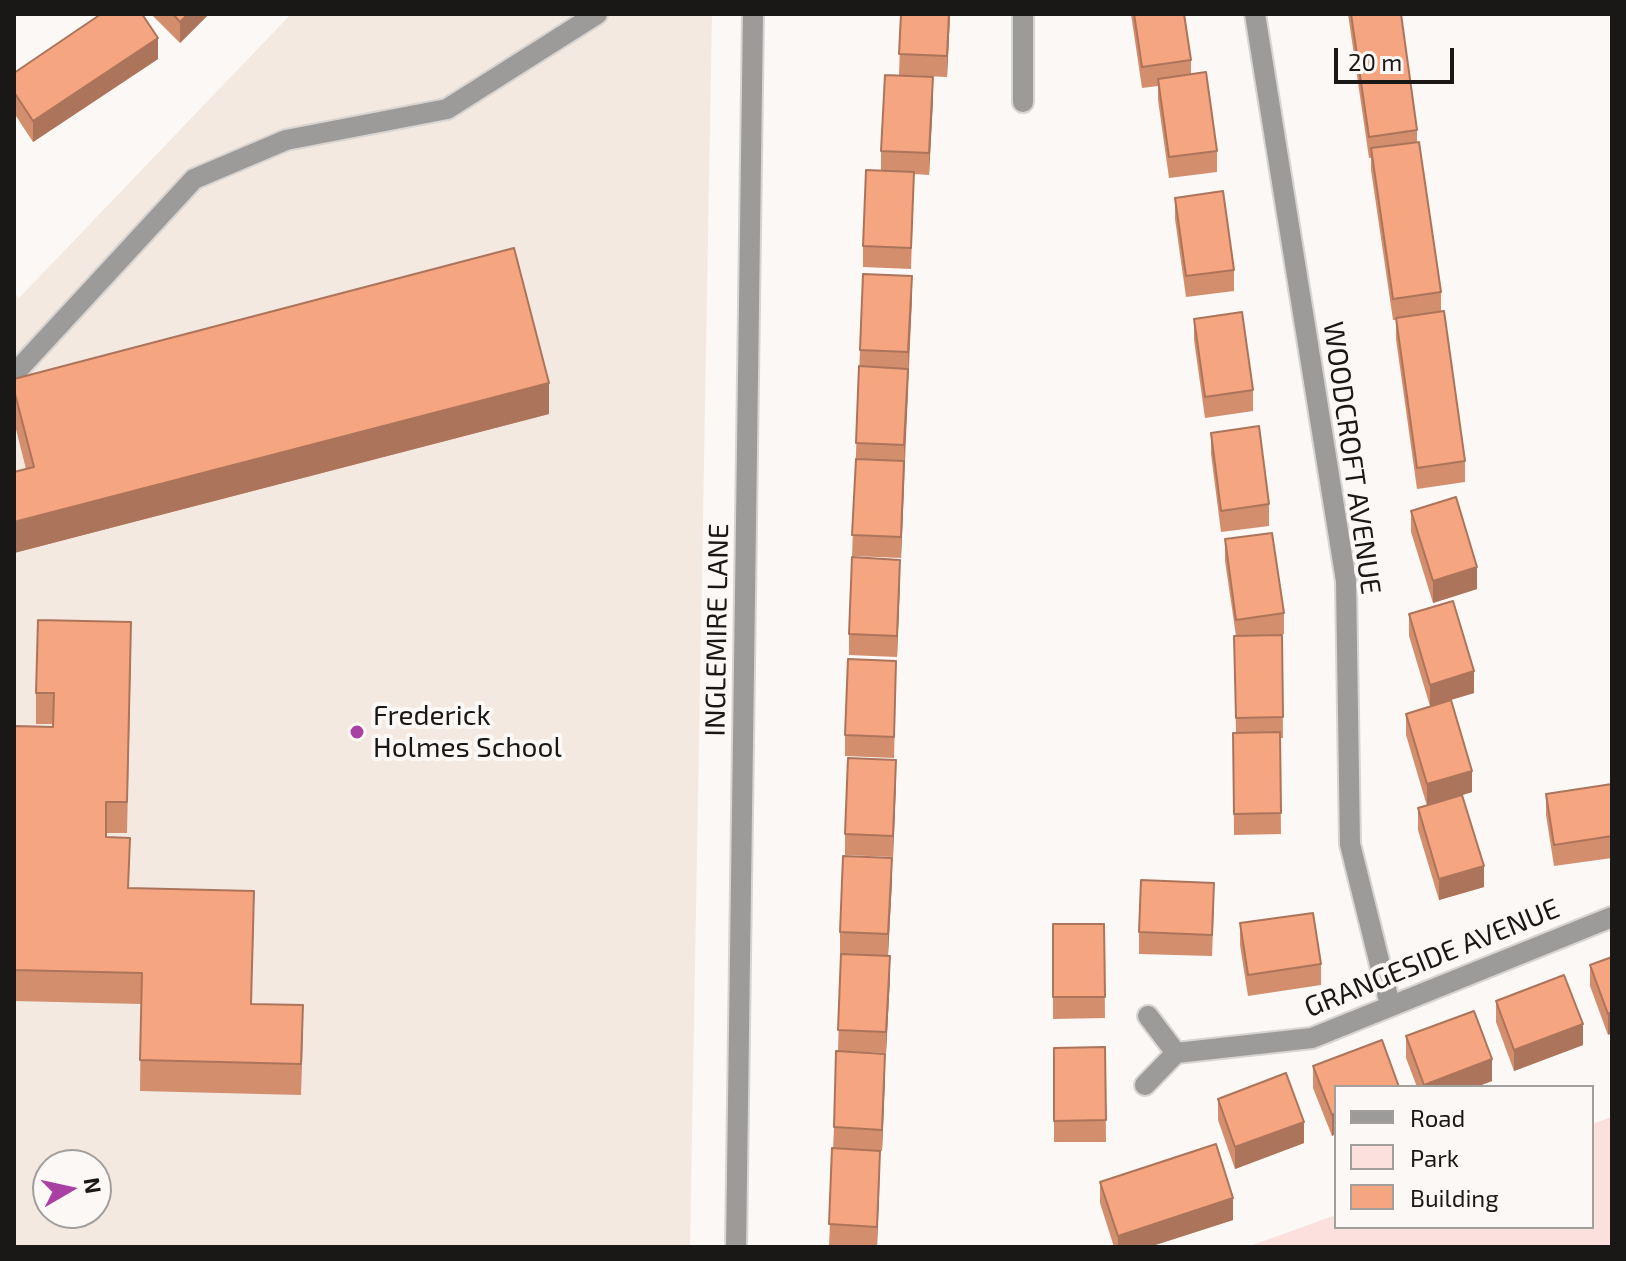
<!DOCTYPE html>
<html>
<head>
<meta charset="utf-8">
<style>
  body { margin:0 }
  #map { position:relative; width:1626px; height:1261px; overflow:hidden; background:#fcf8f5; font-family:"Exo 2",sans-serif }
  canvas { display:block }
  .frame { position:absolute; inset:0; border:16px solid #191817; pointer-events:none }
  .legend { position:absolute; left:1334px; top:1085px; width:260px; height:144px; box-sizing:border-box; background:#fcf8f5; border:2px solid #a19e9c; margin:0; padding:10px 14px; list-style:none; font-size:24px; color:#191817 }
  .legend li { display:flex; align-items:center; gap:16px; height:40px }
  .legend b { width:40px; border:2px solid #a19e9c }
  .north { position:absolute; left:32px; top:1149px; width:80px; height:80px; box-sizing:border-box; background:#fcf8f5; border:2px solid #a19e9c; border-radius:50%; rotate:81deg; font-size:22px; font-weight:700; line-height:32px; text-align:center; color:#191817 }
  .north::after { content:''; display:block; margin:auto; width:28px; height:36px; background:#a941a4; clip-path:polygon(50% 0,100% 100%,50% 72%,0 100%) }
  .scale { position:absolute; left:1334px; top:48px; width:120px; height:36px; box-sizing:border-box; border:4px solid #191817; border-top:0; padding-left:10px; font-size:24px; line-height:28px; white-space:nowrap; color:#191817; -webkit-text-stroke:6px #fcf8f5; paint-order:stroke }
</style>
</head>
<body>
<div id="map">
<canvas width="1626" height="1261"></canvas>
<div class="frame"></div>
<ul class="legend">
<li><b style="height:10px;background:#9c9b9a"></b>Road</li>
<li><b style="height:22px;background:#fbe0dd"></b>Park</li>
<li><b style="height:22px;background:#f5a580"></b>Building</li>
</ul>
<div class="north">N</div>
<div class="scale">20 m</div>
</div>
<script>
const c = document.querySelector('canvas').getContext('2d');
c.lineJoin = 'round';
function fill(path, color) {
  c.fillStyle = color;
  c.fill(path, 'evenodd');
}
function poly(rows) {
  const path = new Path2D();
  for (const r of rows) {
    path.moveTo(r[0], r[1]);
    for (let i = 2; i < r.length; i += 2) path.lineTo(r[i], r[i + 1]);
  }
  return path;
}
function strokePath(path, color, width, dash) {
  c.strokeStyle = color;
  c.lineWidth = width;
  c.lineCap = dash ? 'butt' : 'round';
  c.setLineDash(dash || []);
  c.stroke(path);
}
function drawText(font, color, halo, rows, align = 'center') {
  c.font = font + ' "Exo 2",sans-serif';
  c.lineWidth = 8;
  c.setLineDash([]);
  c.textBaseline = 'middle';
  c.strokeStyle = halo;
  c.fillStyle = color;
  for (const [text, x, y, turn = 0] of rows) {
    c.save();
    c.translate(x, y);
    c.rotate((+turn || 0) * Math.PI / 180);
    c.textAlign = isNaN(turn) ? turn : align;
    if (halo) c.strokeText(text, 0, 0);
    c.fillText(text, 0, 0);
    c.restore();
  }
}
const built = poly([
  [291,14,712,14,690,1247,14,1247,14,293,19,298],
  [48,1165,96,1165,96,1213,48,1213]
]);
const green = poly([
  [1612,1117,1612,1247,1247,1247,1336,1215,1336,1227,1592,1227,1592,1124]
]);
const minor = poly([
  [1255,14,1346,581,1350,844,1390,1005],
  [1023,102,1023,14],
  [14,374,194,179,286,140,447,109,597,14],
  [1176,1053,1312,1038,1612,917],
  [1145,1085,1176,1053,1148,1016],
  [736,1247,753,14]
]);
const wall = poly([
  [151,14,209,14,180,43],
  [901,14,950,14,947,77,899,75],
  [1131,14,1184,14,1191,60,1191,74,1217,151,1217,172,1169,178,1158,100,1158,86,1142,88],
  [1348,14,1401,14,1417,130,1417,142,1441,292,1441,311,1465,461,1465,482,1417,489,1396,339,1396,320,1393,320,1371,170,1371,158,1369,158],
  [158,59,33,142,14,113,14,73],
  [933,99,929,175,914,174,911,269,863,267,863,246,881,170,881,151],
  [1175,198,1234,270,1234,291,1186,297,1175,219],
  [912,297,901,558,852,556,860,350],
  [1194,319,1253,390,1253,411,1205,418,1194,340],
  [14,379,549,414,14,553,14,472,26,469,14,421],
  [1211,433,1269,504,1269,526,1221,532,1211,454],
  [1411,511,1477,589,1433,603,1411,532],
  [1225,539,1284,613,1284,634,1274,636,1282,635,1283,738,1280,738,1281,834,1234,835,1233,733,1236,733,1234,636,1236,636,1225,561],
  [900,581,897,657,849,655,849,634],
  [1409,614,1474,693,1444,702,1472,792,1462,795,1484,887,1439,900,1418,830,1418,808,1427,806,1406,735,1406,714,1430,706,1409,636],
  [131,653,127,833,106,833,106,837,129,888,254,922,251,1004,303,1036,301,1095,140,1091,141,1004,14,1001,14,726,53,727,53,724,36,724,36,693],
  [896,682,894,758,845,756,845,735],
  [896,781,893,857,845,855,845,834],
  [1612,784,1612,858,1554,866,1546,815,1546,794],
  [892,880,888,955,890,977,886,1053,838,1051,841,954,840,954,840,932],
  [1214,904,1212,956,1139,954,1139,932],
  [1240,923,1321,964,1321,985,1248,996,1240,945],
  [1053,924,1104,924,1105,1018,1053,1019],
  [1612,957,1608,1035,1590,986,1590,965],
  [1496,1001,1583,1045,1514,1071,1496,1022],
  [1406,1036,1492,1081,1476,1087,1417,1087,1406,1058],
  [1382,1040,1332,1136,1313,1088,1313,1066],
  [1105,1047,1106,1142,1054,1142,1054,1048],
  [885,1075,882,1151,880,1151,877,1247,829,1246,834,1127],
  [1218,1099,1304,1143,1235,1169,1218,1120],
  [1100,1182,1233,1220,1149,1247,1114,1247,1100,1203]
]);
const shadedWall = poly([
  [188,14,209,14,180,43,180,22],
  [949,14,950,14,947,77,947,56],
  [158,38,158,59,33,142,33,121],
  [933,77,933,99,929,175,929,153],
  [912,276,912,297,908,373,908,352],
  [908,369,908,390,904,466,904,445],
  [549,383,549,414,14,553,14,522],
  [904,461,904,482,901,558,901,537],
  [900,560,900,581,897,657,897,636],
  [1477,567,1477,589,1433,603,1433,581],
  [1474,671,1474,693,1430,706,1430,685],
  [896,760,896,781,893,857,893,836],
  [1472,771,1472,792,1427,806,1427,784],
  [892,858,892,880,888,955,888,934],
  [1484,866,1484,887,1439,900,1439,879],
  [890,956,890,977,886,1053,886,1032],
  [1612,1012,1612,1033,1608,1035,1608,1014],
  [1583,1024,1583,1045,1514,1071,1514,1050],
  [885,1054,885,1075,882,1151,882,1130],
  [1492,1059,1492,1081,1476,1087,1424,1087,1424,1085],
  [1336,1113,1336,1134,1332,1136,1332,1115],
  [1304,1122,1304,1143,1235,1169,1235,1147],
  [880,1151,880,1172,877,1247,877,1227],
  [1233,1198,1233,1220,1149,1247,1118,1247,1118,1236]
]);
const building = poly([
  [101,14,142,14,158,38,33,121,14,92,14,73,101,14],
  [173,14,188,14,180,22,173,14],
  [901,14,949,14,947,56,899,54,901,14],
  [1134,14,1184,14,1191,60,1142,67,1134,14],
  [1351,14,1401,14,1417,130,1369,137,1351,14],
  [1206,72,1217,151,1169,157,1158,79,1206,72],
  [885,75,933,77,929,153,881,151,885,75],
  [1419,142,1441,292,1393,299,1371,148,1419,142],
  [866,170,914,172,911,248,863,246,866,170],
  [1223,191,1234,270,1186,276,1175,198,1223,191],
  [514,248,549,383,14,522,14,472,34,467,14,390,14,379,514,248],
  [863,274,912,276,908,352,860,350,863,274],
  [1444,311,1465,461,1417,468,1396,318,1444,311],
  [1242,312,1253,390,1205,397,1194,319,1242,312],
  [859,366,908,369,904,445,856,443,859,366],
  [1259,426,1269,504,1221,511,1211,433,1259,426],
  [856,459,904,461,901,537,852,535,856,459],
  [1456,497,1477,567,1433,581,1411,511,1456,497],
  [1272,533,1284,613,1236,620,1225,539,1272,533],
  [852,557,900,560,897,636,849,634,852,557],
  [1453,601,1474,671,1430,685,1409,614,1453,601],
  [38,620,131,622,127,802,106,802,106,837,130,838,128,888,254,891,251,1004,303,1005,301,1064,140,1060,142,973,14,970,14,726,53,727,54,693,36,693,38,620],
  [1282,635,1283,717,1236,718,1234,636,1282,635],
  [848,659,896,661,894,737,845,735,848,659],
  [1451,700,1472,771,1427,784,1406,714,1451,700],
  [1280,732,1281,813,1234,814,1233,733,1280,732],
  [848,758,896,760,893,836,845,834,848,758],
  [1612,784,1612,836,1554,845,1546,794,1612,784],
  [1462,795,1484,866,1439,879,1418,808,1462,795],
  [843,856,892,858,888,934,840,932,843,856],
  [1141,880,1214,883,1212,935,1139,932,1141,880],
  [1313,913,1321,964,1248,975,1240,923,1313,913],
  [1053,924,1104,924,1105,997,1053,997,1053,924],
  [841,954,890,956,886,1032,838,1030,841,954],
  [1612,957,1612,1012,1608,1014,1590,965,1612,957],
  [1564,975,1583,1024,1514,1050,1496,1001,1564,975],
  [1474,1011,1492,1059,1424,1085,1406,1036,1474,1011],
  [1382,1040,1399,1087,1336,1087,1336,1113,1332,1115,1313,1066,1382,1040],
  [1105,1047,1106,1120,1054,1121,1054,1048,1105,1047],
  [836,1051,885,1054,882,1130,834,1127,836,1051],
  [1286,1073,1304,1122,1235,1147,1218,1099,1286,1073],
  [1216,1144,1233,1198,1118,1236,1100,1182,1216,1144],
  [832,1148,880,1151,877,1227,829,1224,832,1148]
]);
const markers = [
  [357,732,8,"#a941a4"]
];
const streetNames = [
  ["WOODCROFT AVENUE",1352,458,82],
  ["INGLEMIRE LANE",717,630,-89],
  ["GRANGESIDE AVENUE",1432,958,-22]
];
const poiNames = [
  ["Frederick",373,716],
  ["Holmes School",373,748]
];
fill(built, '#f3e9e1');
fill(green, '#fbe0dd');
strokePath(minor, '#d8d4d1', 24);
strokePath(minor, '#9c9b9a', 20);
fill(wall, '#d38e6e');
fill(shadedWall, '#ac745a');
fill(building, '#f5a580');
strokePath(building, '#ac745a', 2);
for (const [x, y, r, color] of markers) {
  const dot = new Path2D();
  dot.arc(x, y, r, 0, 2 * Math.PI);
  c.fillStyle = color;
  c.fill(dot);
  strokePath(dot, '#fcf8f5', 3);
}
drawText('28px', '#191817', '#fcf8f5', streetNames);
drawText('28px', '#191817', '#fcf8f5', poiNames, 'left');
</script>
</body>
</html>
